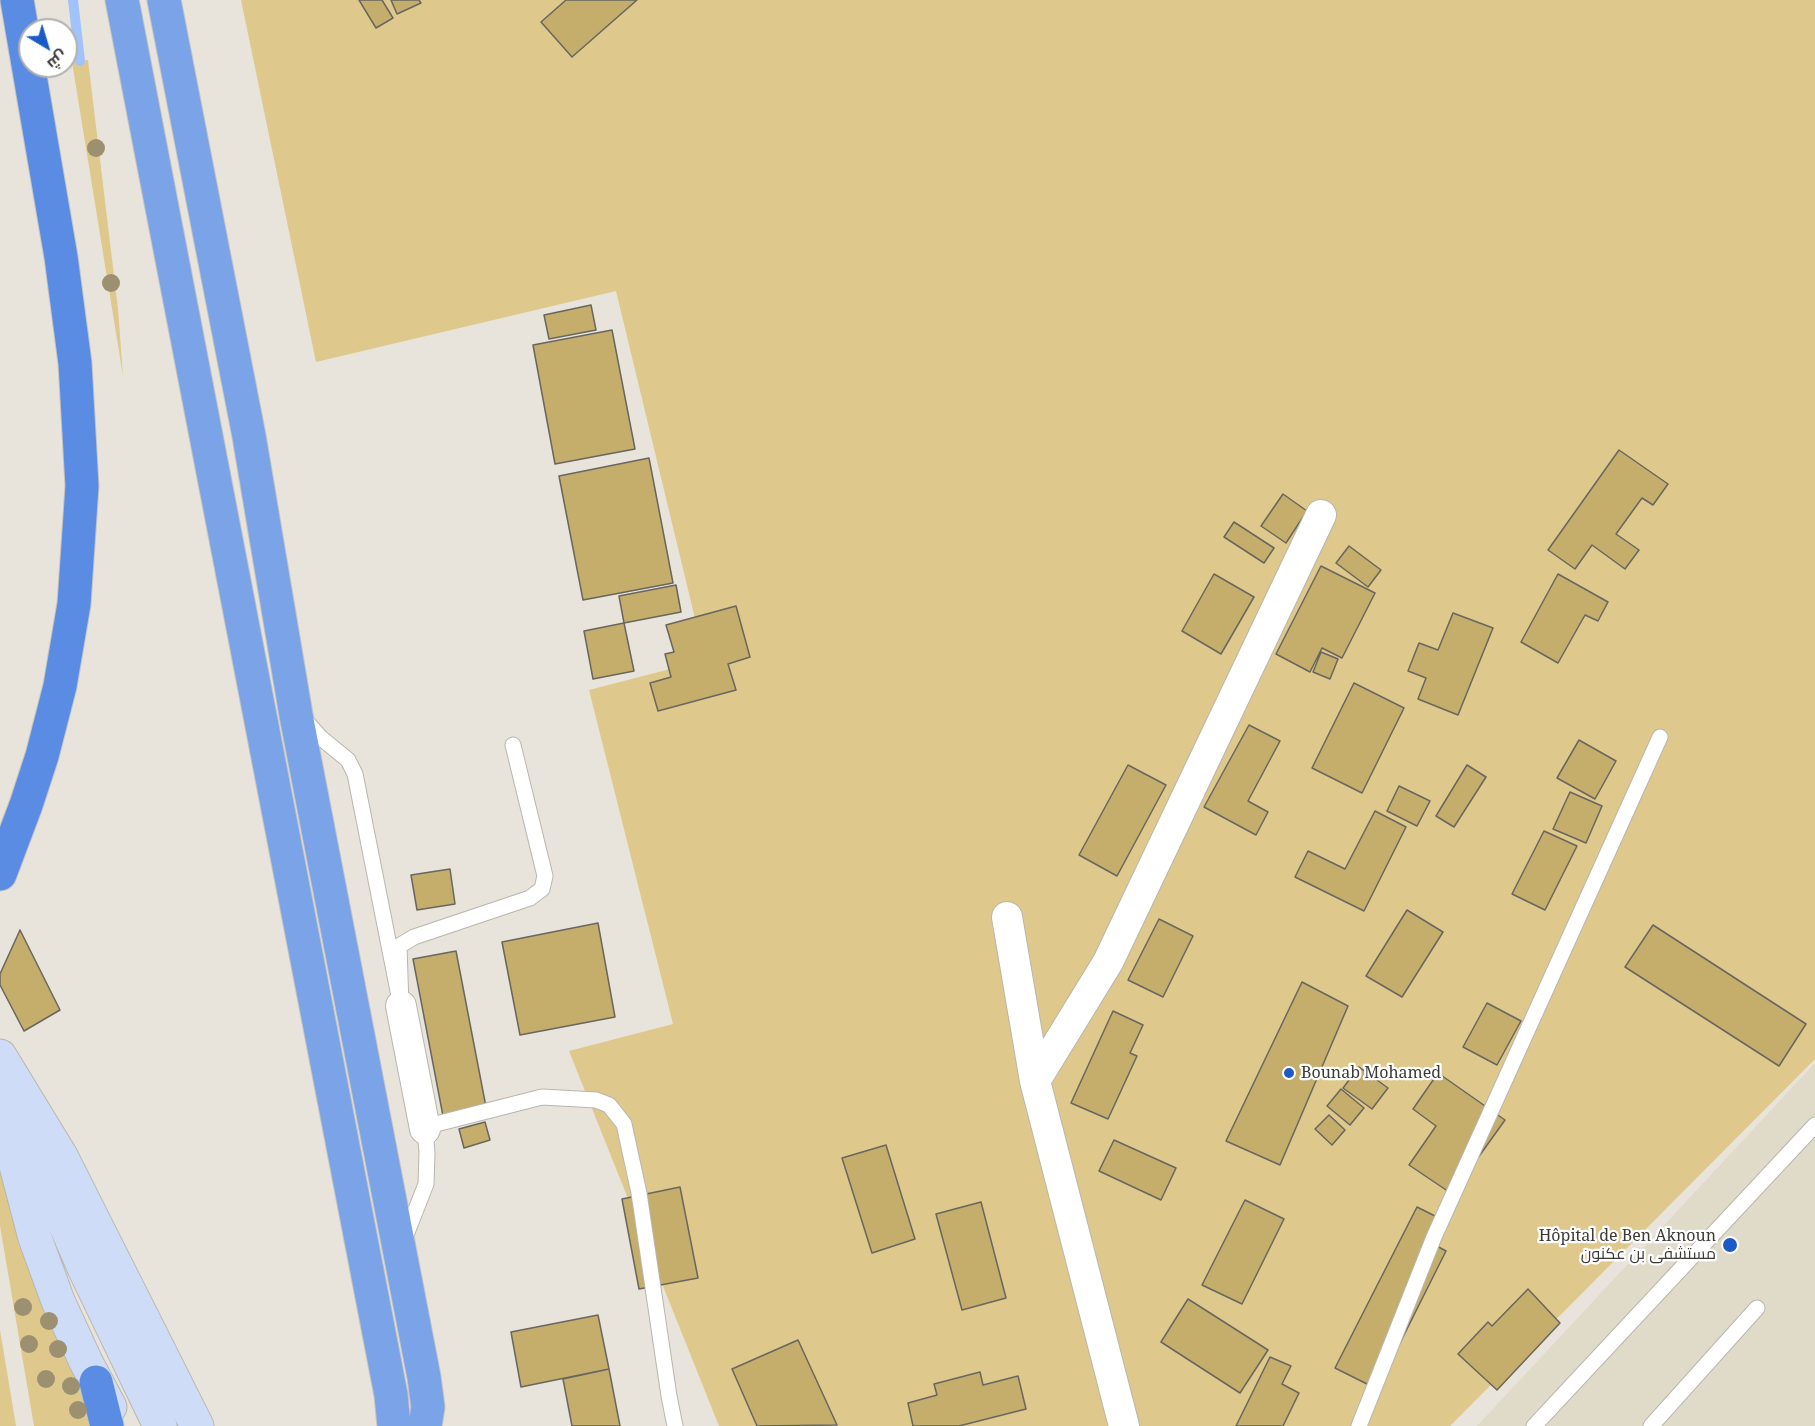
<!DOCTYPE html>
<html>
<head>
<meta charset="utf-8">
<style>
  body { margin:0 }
  #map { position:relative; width:1815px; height:1426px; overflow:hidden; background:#e8e4db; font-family:"Noto Serif",Cairo,serif }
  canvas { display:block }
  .north { position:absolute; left:18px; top:18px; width:60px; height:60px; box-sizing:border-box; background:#fff; border:2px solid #b1b0af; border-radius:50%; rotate:142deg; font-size:16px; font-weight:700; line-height:24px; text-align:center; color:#3b3a36 }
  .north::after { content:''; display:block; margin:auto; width:21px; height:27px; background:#1c5ac6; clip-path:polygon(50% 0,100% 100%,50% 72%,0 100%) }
</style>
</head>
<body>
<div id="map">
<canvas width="1815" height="1426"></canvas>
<div class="north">ش</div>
</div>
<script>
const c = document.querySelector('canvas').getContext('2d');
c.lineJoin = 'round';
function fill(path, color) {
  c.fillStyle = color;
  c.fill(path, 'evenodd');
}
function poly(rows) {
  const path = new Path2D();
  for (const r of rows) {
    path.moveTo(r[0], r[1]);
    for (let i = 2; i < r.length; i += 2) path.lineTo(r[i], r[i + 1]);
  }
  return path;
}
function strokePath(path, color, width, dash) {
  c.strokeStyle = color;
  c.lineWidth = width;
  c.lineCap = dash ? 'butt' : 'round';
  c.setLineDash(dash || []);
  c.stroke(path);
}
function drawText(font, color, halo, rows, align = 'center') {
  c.font = font + ' "Noto Serif",Cairo,serif';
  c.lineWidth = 4.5;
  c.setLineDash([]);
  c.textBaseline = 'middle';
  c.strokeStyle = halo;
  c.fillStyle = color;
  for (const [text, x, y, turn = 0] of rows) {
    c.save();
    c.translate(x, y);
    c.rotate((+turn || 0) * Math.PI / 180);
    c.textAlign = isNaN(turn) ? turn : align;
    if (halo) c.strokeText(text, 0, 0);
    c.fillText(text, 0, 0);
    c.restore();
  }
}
const built = poly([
  [1815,1063,1815,1426,1477,1426]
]);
const green = poly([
  [241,0,1815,0,1815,1059,1450,1426,719,1426,569,1051,673,1024,589,690,705,660,616,291,316,362],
  [88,60,118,309,123,376,72,62],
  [0,1145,65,1350,95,1426,34,1426,0,1226],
  [0,1330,16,1426,0,1426]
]);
const stream = poly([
  [73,0,80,61]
]);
const building = poly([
  [359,0,382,0,393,18,376,28,359,0],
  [391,0,419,0,421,3,397,14,391,0],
  [566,0,637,0,572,57,541,22,566,0],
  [591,305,596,330,549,339,544,315,591,305],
  [612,330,635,449,555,464,533,345,612,330],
  [1619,450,1668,484,1653,505,1642,498,1616,534,1639,550,1625,569,1592,545,1575,569,1548,550,1619,450],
  [649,458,673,583,583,600,559,476,649,458],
  [1283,494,1307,511,1286,543,1261,526,1283,494],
  [1234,522,1274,548,1264,563,1224,537,1234,522],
  [1349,546,1381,570,1368,587,1336,563,1349,546],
  [1321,566,1375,593,1342,658,1322,648,1310,672,1276,654,1321,566],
  [1214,574,1254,597,1221,654,1182,631,1214,574],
  [1558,574,1608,602,1598,621,1585,615,1558,663,1521,642,1558,574],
  [676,585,681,612,624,623,619,596,676,585],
  [736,606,750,657,728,664,736,690,658,711,650,683,671,677,665,654,674,652,666,625,736,606],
  [1453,613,1493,628,1458,715,1418,699,1426,678,1408,671,1419,643,1438,650,1453,613],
  [624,623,634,671,593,679,584,631,624,623],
  [1321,652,1338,659,1330,679,1313,672,1321,652],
  [1354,683,1404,708,1362,793,1312,768,1354,683],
  [1249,725,1280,741,1248,801,1268,812,1256,835,1204,807,1249,725],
  [1579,740,1616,761,1595,799,1557,778,1579,740],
  [1128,765,1166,785,1117,876,1079,855,1128,765],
  [1467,765,1486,777,1454,827,1436,816,1467,765],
  [1399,786,1430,801,1417,826,1387,811,1399,786],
  [1570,792,1602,806,1586,843,1553,829,1570,792],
  [1375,811,1406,827,1364,911,1295,877,1308,851,1345,869,1375,811],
  [1544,831,1577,846,1545,910,1512,894,1544,831],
  [450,869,455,904,417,910,411,875,450,869],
  [1407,910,1443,932,1402,997,1366,976,1407,910],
  [1159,919,1193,936,1163,997,1128,980,1159,919],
  [598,923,615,1017,520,1035,502,942,598,923],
  [1653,925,1806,1024,1779,1066,1625,967,1653,925],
  [20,930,60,1010,24,1031,0,985,0,974,20,930],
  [456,951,486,1107,443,1116,413,959,456,951],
  [1302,982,1348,1006,1280,1165,1226,1141,1302,982],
  [1487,1003,1521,1021,1497,1065,1463,1047,1487,1003],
  [1113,1011,1143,1025,1130,1053,1137,1056,1108,1119,1071,1103,1113,1011],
  [1359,1067,1388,1088,1372,1109,1343,1088,1359,1067],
  [1438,1073,1505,1120,1452,1194,1409,1165,1436,1126,1413,1109,1438,1073],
  [1341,1089,1364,1108,1350,1125,1327,1106,1341,1089],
  [1329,1115,1345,1130,1332,1145,1315,1129,1329,1115],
  [485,1122,490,1140,464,1148,459,1129,485,1122],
  [1114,1140,1176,1168,1161,1200,1099,1171,1114,1140],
  [886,1145,915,1239,872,1253,842,1158,886,1145],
  [680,1187,698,1278,639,1289,622,1199,680,1187],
  [1245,1200,1284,1219,1242,1304,1202,1285,1245,1200],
  [981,1202,1006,1298,962,1310,936,1214,981,1202],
  [1417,1207,1445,1221,1433,1244,1446,1251,1377,1389,1335,1368,1417,1207],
  [1528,1289,1560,1323,1497,1390,1458,1354,1488,1322,1492,1326,1528,1289],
  [1188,1299,1268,1350,1240,1393,1161,1342,1188,1299],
  [598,1315,609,1369,521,1387,511,1332,598,1315],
  [798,1340,837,1425,757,1426,732,1369,798,1340],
  [1270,1357,1291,1366,1282,1384,1299,1393,1283,1426,1236,1426,1270,1357],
  [609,1369,620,1426,572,1426,563,1379,609,1369],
  [980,1372,983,1385,1018,1376,1026,1409,959,1426,913,1426,908,1403,937,1395,934,1384,980,1372]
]);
const service = poly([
  [304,719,320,737,348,760,355,774,401,1006,399,946,414,937,530,898,542,889,545,876,513,745],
  [404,1240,426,1184,427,1153,425,1129,432,1125,542,1097,596,1100,609,1105,624,1124,639,1193,669,1396,675,1426],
  [1359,1426,1434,1237,1660,737],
  [1534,1426,1815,1125],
  [1651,1426,1757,1308]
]);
const minor = poly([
  [1007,917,1035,1081,1124,1426],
  [401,1006,425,1129],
  [1035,1081,1108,962,1321,515]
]);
const secondary = poly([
  [0,1056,61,1156,197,1426],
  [0,1105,35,1238,58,1301,86,1362,110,1407],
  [21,1122,84,1268,160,1426]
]);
const trunk = poly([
  [122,0,391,1395,394,1426],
  [164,0,249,436,296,715,424,1377,428,1407,425,1426]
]);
const motorway = poly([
  [0,874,26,805,42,756,60,686,74,604,82,486,75,363,61,257,17,0],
  [96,1382,107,1426]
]);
const trees = [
  [96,148],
  [111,283],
  [23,1307],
  [49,1321],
  [29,1344],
  [58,1349],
  [46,1379],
  [71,1386],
  [78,1410]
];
const markers = [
  [1289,1073,6,"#1c5ac6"],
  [1730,1245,8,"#1c5ac6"]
];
const poiNames = [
  ["Bounab Mohamed",1301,1073],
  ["Hôpital de Ben Aknoun",1716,1236,"right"],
  ["مستشفى بن عكنون",1716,1254,"right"]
];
fill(built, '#e0dac9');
fill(green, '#dfc88c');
strokePath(stream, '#a1c3fb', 10);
fill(building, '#c5ad6c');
strokePath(building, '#69665e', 1.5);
strokePath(service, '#b9b6ad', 17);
strokePath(minor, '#b9b6ad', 32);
strokePath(secondary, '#b9b6ad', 35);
strokePath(trunk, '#c4c4c3', 35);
strokePath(motorway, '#c4c4c3', 35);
strokePath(service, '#fff', 15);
strokePath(minor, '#fff', 30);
strokePath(secondary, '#cedcf7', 33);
strokePath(trunk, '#7ba3e8', 33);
strokePath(motorway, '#5a8ce3', 33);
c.fillStyle = '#9c9071';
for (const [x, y] of trees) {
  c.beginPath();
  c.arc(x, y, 9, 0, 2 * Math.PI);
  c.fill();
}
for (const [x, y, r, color] of markers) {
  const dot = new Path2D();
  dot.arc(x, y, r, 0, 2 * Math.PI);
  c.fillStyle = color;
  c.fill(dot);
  strokePath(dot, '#fff', 2);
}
drawText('16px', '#3b3a36', '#fff', poiNames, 'left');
</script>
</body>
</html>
